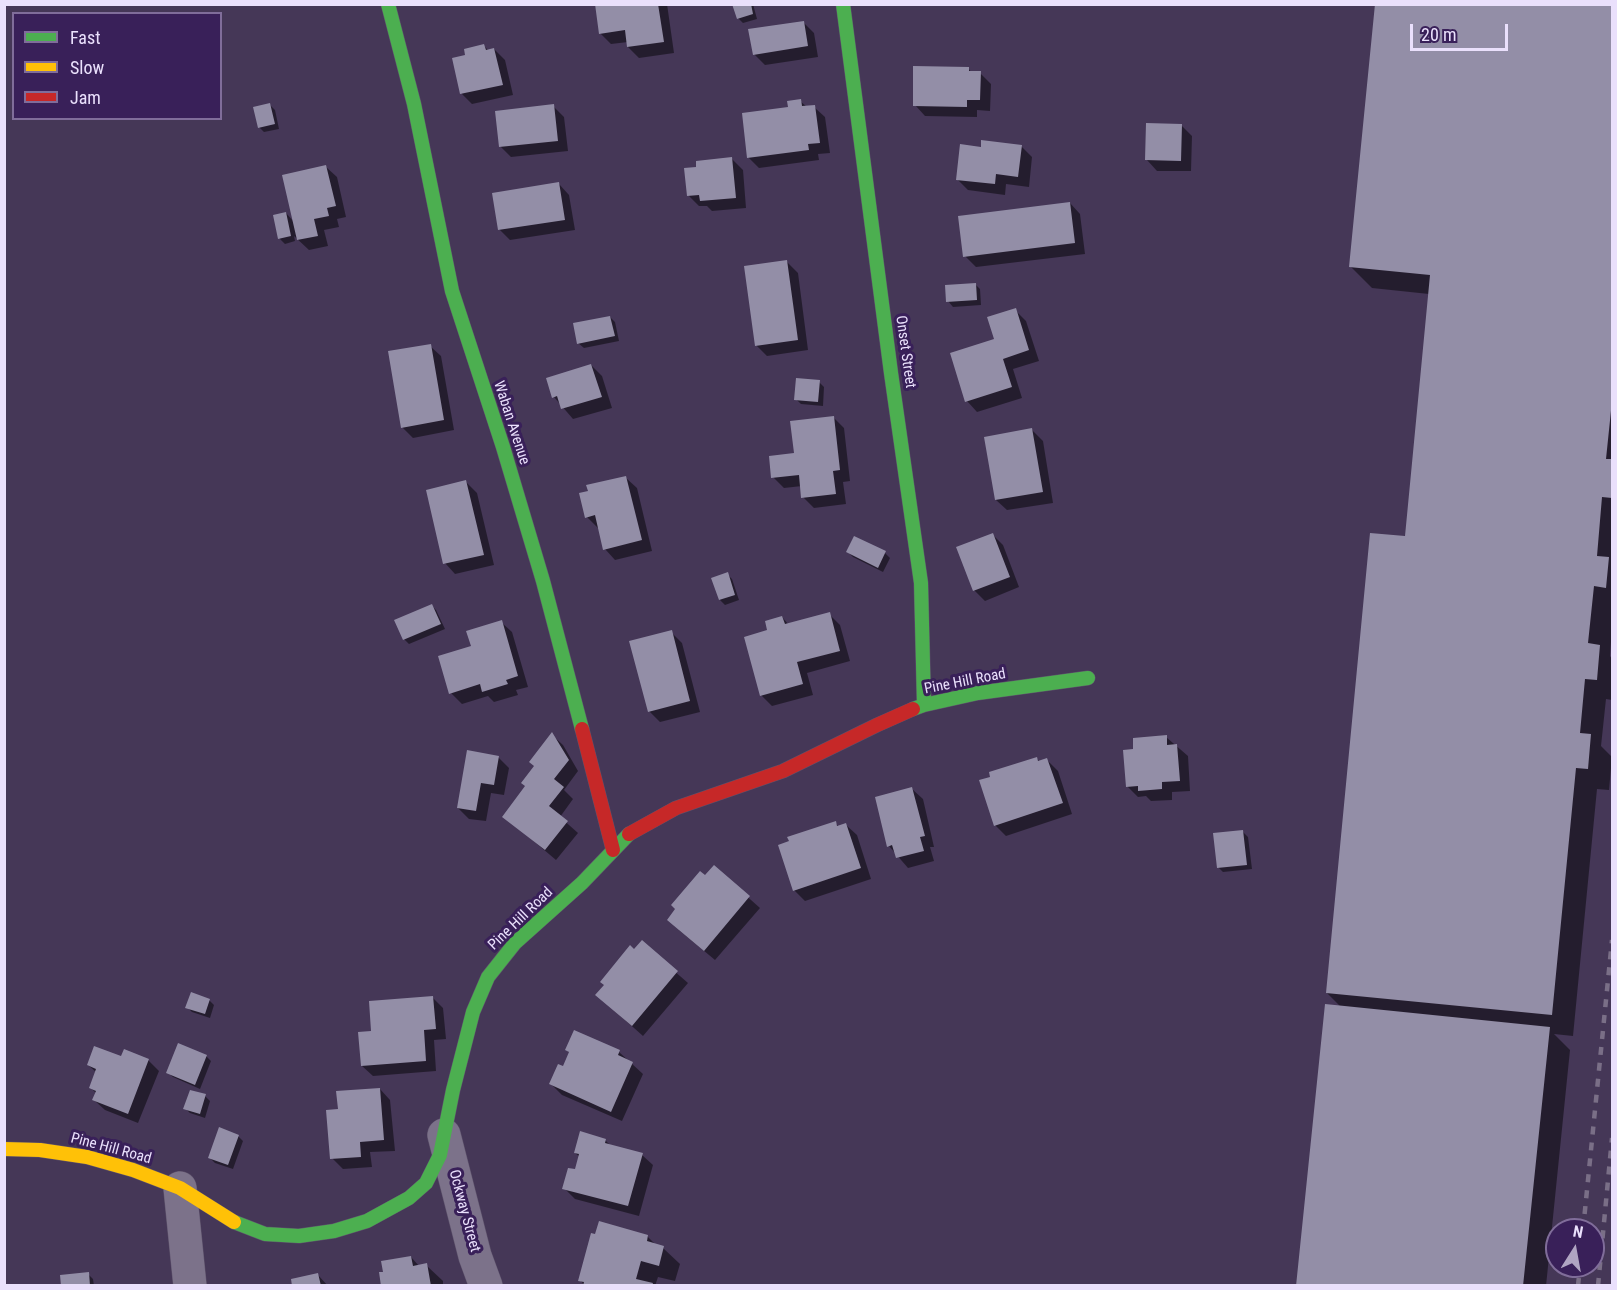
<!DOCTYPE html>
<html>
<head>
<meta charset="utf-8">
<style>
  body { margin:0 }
  #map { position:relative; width:1617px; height:1290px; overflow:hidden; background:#453757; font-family:"Roboto Condensed",sans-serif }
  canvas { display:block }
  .frame { position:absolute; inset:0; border:6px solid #eae0fc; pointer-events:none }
  .legend { position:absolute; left:12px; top:12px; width:210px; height:108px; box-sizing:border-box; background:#392059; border:2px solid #806d9a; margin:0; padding:8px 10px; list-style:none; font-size:18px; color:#eae0fc }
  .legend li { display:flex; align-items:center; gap:12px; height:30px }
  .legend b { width:30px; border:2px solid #806d9a }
  .north { position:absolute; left:1545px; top:1218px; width:60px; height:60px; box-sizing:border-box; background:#392059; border:2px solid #806d9a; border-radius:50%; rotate:11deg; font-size:16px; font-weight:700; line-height:24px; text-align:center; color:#eae0fc }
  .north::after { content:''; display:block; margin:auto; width:21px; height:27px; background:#b0a5c2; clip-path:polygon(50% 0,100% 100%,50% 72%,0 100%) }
  .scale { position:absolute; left:1410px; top:24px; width:98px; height:27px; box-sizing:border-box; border:3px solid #eae0fc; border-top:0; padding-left:8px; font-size:18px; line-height:21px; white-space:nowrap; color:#eae0fc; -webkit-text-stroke:4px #392059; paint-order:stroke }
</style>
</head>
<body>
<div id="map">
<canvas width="1617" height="1290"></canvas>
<div class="frame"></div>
<ul class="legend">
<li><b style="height:8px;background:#4caf50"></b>Fast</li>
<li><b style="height:8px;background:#ffc107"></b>Slow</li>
<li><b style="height:8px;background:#c62828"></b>Jam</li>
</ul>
<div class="north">N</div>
<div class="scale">20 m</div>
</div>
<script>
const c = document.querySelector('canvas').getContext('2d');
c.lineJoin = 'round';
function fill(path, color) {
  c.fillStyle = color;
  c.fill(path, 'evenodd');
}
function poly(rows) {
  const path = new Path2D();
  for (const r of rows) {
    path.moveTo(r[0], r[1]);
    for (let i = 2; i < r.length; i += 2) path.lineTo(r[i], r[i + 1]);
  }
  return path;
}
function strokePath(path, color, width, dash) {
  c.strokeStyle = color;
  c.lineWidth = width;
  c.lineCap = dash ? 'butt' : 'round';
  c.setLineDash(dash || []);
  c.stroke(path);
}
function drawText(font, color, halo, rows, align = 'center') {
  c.font = font + ' "Roboto Condensed",sans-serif';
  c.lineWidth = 6;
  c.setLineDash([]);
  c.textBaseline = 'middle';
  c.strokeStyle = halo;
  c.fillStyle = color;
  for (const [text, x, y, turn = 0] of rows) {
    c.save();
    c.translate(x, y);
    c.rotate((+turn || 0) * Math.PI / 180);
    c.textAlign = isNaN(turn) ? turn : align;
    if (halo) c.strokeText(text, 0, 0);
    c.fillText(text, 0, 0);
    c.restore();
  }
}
const shadow = poly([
  [596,4,667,4,674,53,639,58,628,47,628,42,611,44,600,33],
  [734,4,753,4,757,19,743,23,738,18],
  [1376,4,1612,4,1612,628,1610,656,1612,659,1612,700,1606,699,1601,746,1612,757,1609,790,1597,789,1573,1036,1554,1034,1570,1050,1546,1286,1298,1286,1342,1008,1327,993,1406,538,1429,294,1372,288,1351,267],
  [803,22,814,33,818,57,765,65,754,54],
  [484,46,489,51,494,49,505,60,513,95,472,104,462,94,467,56],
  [968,68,972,73,980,73,991,84,990,111,977,110,977,117,925,116,915,105],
  [800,101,807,107,814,107,825,117,830,153,818,154,819,160,759,168,748,157,790,108],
  [270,105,275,110,279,129,264,132,259,127],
  [553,106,564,117,568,151,511,157,500,146],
  [1181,125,1192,136,1191,171,1157,171,1147,160],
  [1021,146,1032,157,1029,187,1006,184,1005,195,968,190,958,180,982,148],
  [732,159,743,170,746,208,712,211,707,206,699,206,689,196,698,168],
  [326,167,337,177,346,217,337,219,339,227,324,230,328,246,309,250,294,236,295,241,285,244,280,239,275,216,286,213,294,222],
  [559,184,569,195,575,230,510,240,499,229],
  [1070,203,1080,214,1085,254,976,267,965,256],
  [787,262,798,273,808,350,767,356,756,345],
  [975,284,980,289,981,305,953,307,948,301],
  [1015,310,1026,321,1039,361,1013,369,1022,398,977,412,967,401,996,340],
  [610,317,615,322,619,341,584,348,578,343],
  [430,346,441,356,454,430,413,438,402,427],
  [591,365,602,376,612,408,573,419,554,397],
  [819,382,824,387,823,406,801,404,796,399],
  [833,417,844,428,850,481,843,482,846,504,814,508,803,497,802,486,784,488,773,477],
  [1032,430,1043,441,1053,503,1007,510,996,500],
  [626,478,637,488,652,551,615,560,605,549,599,528,598,528,587,517],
  [466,482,477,493,494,565,455,574,445,563],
  [992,534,1003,545,1019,587,985,601,974,590],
  [848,552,885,553,890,558,883,572,853,557],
  [727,574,732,579,739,600,725,605,720,600],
  [431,605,436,610,445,629,409,644,404,639],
  [829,614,840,625,850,661,807,673,813,695,772,706,761,695,769,631,782,617,789,625],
  [501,622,512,632,528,687,516,690,518,695,494,702,488,696,462,704,451,693,472,647],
  [671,632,682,643,700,712,660,722,649,711],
  [552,735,563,745,578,771,564,790,573,799,560,817,578,833,556,860,504,816,527,787],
  [1166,737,1188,756,1190,791,1172,792,1172,800,1151,801,1146,796,1138,797,1127,786,1135,751],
  [498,757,509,768,504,795,491,793,486,821,469,819,458,808],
  [1036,758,1040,762,1047,760,1058,771,1072,814,1006,836,995,825],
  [912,789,923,799,934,847,930,847,934,861,908,868,889,846],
  [835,823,839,827,846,825,857,835,871,879,805,901,794,890],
  [1243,832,1248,837,1252,869,1223,872,1218,867],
  [714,867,760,908,715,960,679,930,705,877],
  [642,943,688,983,643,1036,597,995],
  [432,997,443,1008,446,1039,434,1040,436,1071,373,1076,362,1066,373,1032],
  [209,1000,214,1005,210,1018,192,1012,187,1007],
  [567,1050,619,1052,643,1074,622,1121,562,1095,551,1084,564,1068,571,1054],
  [206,1056,211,1061,200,1089,173,1077,167,1072],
  [121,1058,148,1060,159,1071,138,1123,105,1110,94,1100,97,1094,90,1087,96,1072,88,1065],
  [380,1089,390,1100,395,1151,370,1152,372,1167,343,1169,332,1158,339,1110],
  [205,1096,210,1101,205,1118,190,1113,185,1108],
  [238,1136,243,1141,233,1169,215,1163,210,1158],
  [605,1140,611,1146,642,1155,653,1165,639,1216,575,1199,564,1188,576,1171,580,1157,575,1153],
  [647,1236,657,1246,663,1248,680,1264,675,1281,658,1277,655,1286,585,1286,580,1280],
  [411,1257,419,1266,426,1265,443,1281,443,1286,382,1286],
  [88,1274,93,1279,94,1286,63,1286],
  [318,1275,328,1286,294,1286]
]);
const building = poly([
  [595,4,658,4,664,42,627,47,625,30,599,34],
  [732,4,751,4,753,14,737,19],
  [1375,4,1612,4,1612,401,1606,459,1612,459,1612,498,1602,497,1597,556,1609,557,1606,588,1594,586,1588,643,1600,645,1597,680,1585,679,1580,733,1591,734,1588,769,1576,768,1552,1015,1326,993,1370,533,1405,536,1430,275,1349,267],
  [804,21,808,46,753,55,748,29],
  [484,44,486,50,494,48,503,85,460,94,452,58,465,55,464,49],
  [913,66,969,67,969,71,981,71,980,100,967,100,967,107,913,106],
  [801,99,802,106,815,105,820,143,808,144,809,150,747,158,742,113,788,107,787,101],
  [270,103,275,124,258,128,253,107],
  [554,104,558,141,499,147,495,111],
  [1146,123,1182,124,1181,161,1145,160],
  [981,140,1022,145,1018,177,996,174,995,184,956,180,960,144,981,147],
  [732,157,736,198,700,201,699,195,687,196,684,168,696,167,696,161],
  [326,165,336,206,327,208,329,216,314,219,318,236,297,240,282,175],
  [559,182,565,220,498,230,492,193],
  [1070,202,1075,243,963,257,958,216],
  [286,212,291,236,278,239,273,215],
  [787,260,798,340,755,346,744,266],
  [976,283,977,300,946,302,945,285],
  [1016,308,1029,350,1003,359,1012,387,965,402,950,353,994,339,987,317],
  [610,316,615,336,577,344,573,323],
  [431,344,444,420,401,428,388,351],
  [591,364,602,397,561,409,557,396,552,398,546,378],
  [796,378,820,380,818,402,794,400],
  [834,416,840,470,833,471,836,494,801,498,799,475,771,478,769,456,794,453,790,421],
  [1032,428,1043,492,995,500,984,437],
  [626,476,642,540,603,550,595,515,585,518,579,493,588,491,586,485],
  [466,480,484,555,443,564,426,490],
  [993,533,1010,577,973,591,956,547],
  [854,536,886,551,878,568,846,552],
  [728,572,735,595,719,600,711,578],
  [432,604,441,624,403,640,394,620],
  [830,612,840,651,797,662,803,684,760,696,744,637,767,630,765,621,782,616,785,624],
  [502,620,518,676,506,680,508,684,482,692,480,684,449,694,438,656,471,646,466,631],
  [672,630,690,701,648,712,629,641],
  [552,732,569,760,554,779,564,787,549,806,568,821,545,850,502,817,525,786,521,783,534,766,529,762],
  [1167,735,1167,745,1177,744,1180,781,1162,782,1162,789,1138,791,1138,786,1126,787,1123,750,1133,749,1133,738],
  [467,750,499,756,494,785,481,783,476,811,457,808],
  [1037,757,1038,761,1047,758,1063,803,994,826,979,780,990,777,989,772],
  [912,787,925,836,920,837,924,851,896,858,892,845,887,847,875,797],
  [836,821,837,826,846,823,861,868,793,891,778,845,789,841,787,837],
  [1243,830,1247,865,1217,868,1213,833],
  [714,865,750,896,704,951,667,920,675,909,671,905,700,871,705,875],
  [642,940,678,971,632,1026,595,995,604,985,600,982,630,945,634,949],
  [191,992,210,999,205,1014,185,1008],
  [433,996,436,1029,424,1030,426,1061,361,1066,358,1032,371,1031,369,1001],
  [1325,1004,1550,1027,1523,1286,1296,1286],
  [574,1030,620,1050,618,1055,633,1062,611,1112,549,1084,558,1064,563,1066,569,1052,565,1050],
  [178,1043,207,1055,195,1085,166,1073],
  [94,1046,121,1056,124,1049,149,1059,128,1114,92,1100,96,1091,89,1088,96,1069,87,1065],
  [380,1088,384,1140,360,1142,361,1157,330,1159,326,1110,338,1109,336,1091],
  [190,1090,206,1094,200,1114,183,1109],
  [219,1127,239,1135,228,1165,208,1158],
  [580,1131,606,1139,605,1143,643,1153,628,1206,562,1189,568,1168,575,1169,579,1154,574,1153],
  [599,1221,648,1235,647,1241,664,1246,659,1266,641,1261,636,1279,653,1283,652,1286,583,1286,584,1282,578,1281,591,1233,595,1234],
  [411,1256,413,1266,427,1263,431,1286,381,1286,379,1272,383,1272,381,1261],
  [89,1272,90,1286,61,1286,60,1275],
  [318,1273,321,1286,292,1286,291,1279]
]);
const street = poly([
  [444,1135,475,1256,486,1286],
  [180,1188,190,1286]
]);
const fast = poly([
  [388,4,414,104,452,291,503,447,543,581,582,729],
  [843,4,891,373,921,583,924,705],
  [913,709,924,705,978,693,1088,678],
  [234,1222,265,1234,299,1236,334,1231,367,1221,409,1198,426,1183,440,1155,453,1090,473,1012,488,977,515,943,582,883,629,834]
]);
const slow = poly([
  [4,1149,40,1150,87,1157,133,1170,180,1188,234,1222]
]);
const jam = poly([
  [582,729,613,850],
  [629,834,676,808,783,771,877,725,913,709]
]);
const rail = poly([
  [1583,1230,1612,940],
  [1578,1286,1580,1266],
  [1598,1286,1612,1138]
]);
const streetNames = [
  ["Onset Street",905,352,82],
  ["Waban Avenue",511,423,72],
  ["Pine Hill Road",965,682,-11],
  ["Pine Hill Road",521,919,-44],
  ["Pine Hill Road",111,1149,15],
  ["Ockway Street",464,1211,75]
];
fill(shadow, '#0007');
fill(building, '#938ea7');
strokePath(street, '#5e536c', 34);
strokePath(fast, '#5e536c', 15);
strokePath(slow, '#5e536c', 15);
strokePath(jam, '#5e536c', 15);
strokePath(street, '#7c728a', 33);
strokePath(fast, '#4caf50', 14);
strokePath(slow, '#ffc107', 14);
strokePath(jam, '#c62828', 14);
strokePath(rail, '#7a6f87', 4.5, [8, 8]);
drawText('15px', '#eae0fc', '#392059', streetNames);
</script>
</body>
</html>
